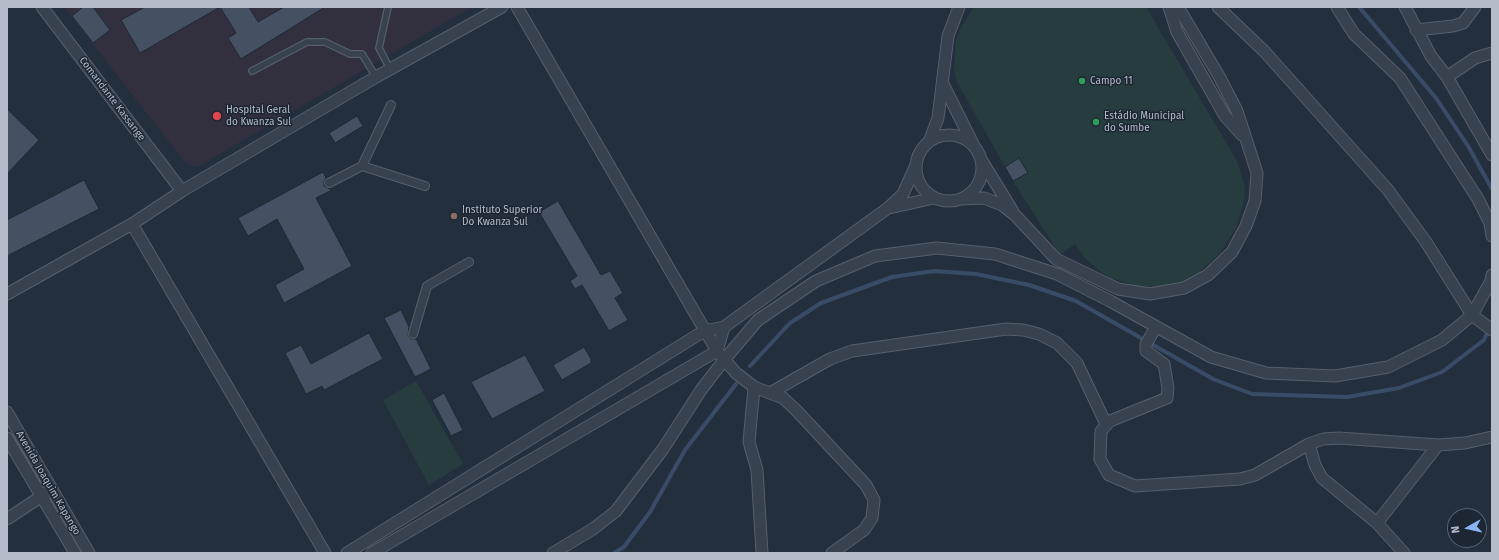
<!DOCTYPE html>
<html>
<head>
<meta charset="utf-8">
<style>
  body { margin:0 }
  #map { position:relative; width:1499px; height:560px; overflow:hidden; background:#242f3e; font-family:"Fira Sans",sans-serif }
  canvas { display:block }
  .frame { position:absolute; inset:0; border:8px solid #b4bcc9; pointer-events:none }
  .north { position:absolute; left:1447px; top:508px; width:40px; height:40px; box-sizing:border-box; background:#1d2633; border:1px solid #59626f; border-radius:50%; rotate:262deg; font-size:11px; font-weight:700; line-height:16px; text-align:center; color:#b4bcc9 }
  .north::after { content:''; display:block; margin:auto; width:14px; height:18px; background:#8ab4f8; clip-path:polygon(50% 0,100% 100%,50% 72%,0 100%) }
</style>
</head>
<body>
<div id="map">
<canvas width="1499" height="560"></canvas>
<div class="frame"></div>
<div class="north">N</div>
</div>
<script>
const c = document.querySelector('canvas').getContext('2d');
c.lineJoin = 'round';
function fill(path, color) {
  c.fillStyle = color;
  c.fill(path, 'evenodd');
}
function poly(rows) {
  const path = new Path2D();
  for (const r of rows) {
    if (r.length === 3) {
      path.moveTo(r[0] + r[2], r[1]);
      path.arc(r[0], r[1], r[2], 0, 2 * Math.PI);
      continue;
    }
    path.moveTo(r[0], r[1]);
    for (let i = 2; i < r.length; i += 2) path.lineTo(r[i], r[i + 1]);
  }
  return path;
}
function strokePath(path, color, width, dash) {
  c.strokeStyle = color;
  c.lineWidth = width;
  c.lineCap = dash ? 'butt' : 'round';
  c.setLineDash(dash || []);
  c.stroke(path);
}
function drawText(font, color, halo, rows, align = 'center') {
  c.font = font + ' "Fira Sans",sans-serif';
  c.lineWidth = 3;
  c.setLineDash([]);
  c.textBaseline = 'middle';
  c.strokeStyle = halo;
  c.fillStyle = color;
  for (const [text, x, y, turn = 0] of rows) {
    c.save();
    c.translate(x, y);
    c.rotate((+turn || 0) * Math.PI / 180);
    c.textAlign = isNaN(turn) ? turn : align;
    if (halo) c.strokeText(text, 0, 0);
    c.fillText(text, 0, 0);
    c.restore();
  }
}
const medical = poly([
  [64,7,472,7,199,166,191,166,185,162]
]);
const green = poly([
  [974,7,1146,7,1237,161,1245,187,1244,202,1236,228,1220,253,1210,262,1198,273,1180,282,1166,287,1152,287,1138,286,1110,278,1097,269,1084,257,1075,244,1060,255,1013,181,957,82,954,70,956,40,961,27],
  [416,381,463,464,429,485,383,400]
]);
const stream = poly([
  [1359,7,1436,98,1468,146,1492,189],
  [750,366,790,323,821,303,892,277,934,271,976,274,1029,285,1076,301,1213,379,1252,394,1347,397,1399,388,1442,372,1484,340,1492,322],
  [614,553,624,547,650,512,685,450,736,384]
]);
const building = poly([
  [83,7,93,7,110,30,93,43,72,16,83,7],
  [145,7,249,7,258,22,284,7,325,7,241,59,228,38,236,33,220,7,140,53,121,20,145,7],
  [7,109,39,140,7,174,7,109],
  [357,116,363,126,335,143,329,133,357,116],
  [1019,158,1028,173,1013,181,1005,167,1019,158],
  [323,172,326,178,324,182,324,186,332,190,316,198,352,266,284,303,275,285,304,269,277,219,248,236,238,218,323,172],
  [84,180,99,209,7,256,7,220,84,180],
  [558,201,601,275,610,271,623,293,615,298,628,320,609,331,582,285,575,289,570,281,577,276,539,212,558,201],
  [401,310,409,327,408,336,411,339,416,339,431,369,415,377,384,318,401,310],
  [369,333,383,359,324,390,322,386,306,394,285,353,301,345,311,364,369,333],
  [584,347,591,359,591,363,562,380,553,365,584,347],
  [525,355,545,391,492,419,471,382,525,355],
  [444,393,463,430,451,436,432,400,444,393]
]);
const service = poly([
  [388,7,379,48,390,69],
  [252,71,307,42,325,42,350,54,362,54,376,77]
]);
const pedestrian = poly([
  [362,166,391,105],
  [329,183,362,166,425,186],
  [413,334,427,286,469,262]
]);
const minor = poly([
  [42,7,182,191],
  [517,7,717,351,736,373,754,387,783,398,796,410,866,485,874,500,872,518,864,530,832,553],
  [1169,7,1177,32,1225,116,1242,135],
  [1218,7,1265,52,1388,190,1426,242,1472,315,1492,330],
  [1337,7,1354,34,1400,78,1478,199,1490,223,1492,236],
  [1405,7,1431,56,1447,77,1492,155],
  [1416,30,1453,26,1463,23,1475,7],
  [1447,77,1475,58,1492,53],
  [943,84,974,146],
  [949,168,33],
  [929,142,938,118,948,36,959,7],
  [982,161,1012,210],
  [961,199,984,198,1002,205,1015,215,1056,259,1118,289,1150,294,1184,288,1208,275,1232,252,1246,226,1255,201,1257,173,1237,111,1219,76,1178,7],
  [889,208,934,198],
  [132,224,325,553],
  [7,294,132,224,182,191,376,77,502,7],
  [1156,327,1146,344,1146,351,1164,364,1168,388,1167,398,1110,421,1101,431,1100,459,1109,475,1135,486,1240,479,1255,475,1309,444],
  [754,387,749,442,757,470,762,553],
  [770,393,830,359,852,351,1006,329,1023,330,1039,334,1057,343,1077,363,1106,424],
  [7,412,89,553],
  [7,438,75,553],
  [7,519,48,492],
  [1377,523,1438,445],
  [347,553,704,331,724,327,888,208,903,194,916,165],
  [372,553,717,351,724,327],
  [553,553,593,529,616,511,663,449,701,390,724,360,758,320,816,281,875,256,937,248,995,254,1057,274,1110,301,1211,357,1266,373,1335,376,1388,367,1442,340,1472,315,1491,281,1492,275],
  [1404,553,1377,523,1322,478,1315,465,1309,444,1323,439,1339,438,1438,445,1465,443,1492,437]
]);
const markers = [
  [1082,81,4,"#2e9e5b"],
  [217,116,5,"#e0444e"],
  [1096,122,4,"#2e9e5b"],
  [454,216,4,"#8d6e63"]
];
const poiNames = [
  ["Campo 11",1090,81],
  ["Hospital Geral",226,110],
  ["do Kwanza Sul",226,122],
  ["Estádio Municipal",1104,116],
  ["do Sumbe",1104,128],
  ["Instituto Superior",462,210],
  ["Do Kwanza Sul",462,222]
];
const streetNames = [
  ["Comandante Kassange",112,99,53],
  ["Avenida Joaquim Kapango",48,483,60]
];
fill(medical, '#32303f');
fill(green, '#263c3f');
strokePath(stream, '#394c67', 4);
fill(building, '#455162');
strokePath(building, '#1f2835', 1);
strokePath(service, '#565f6c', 8);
strokePath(pedestrian, '#565f6c', 10);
strokePath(minor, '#565f6c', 13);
strokePath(service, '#38414e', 5.5);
strokePath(pedestrian, '#38414e', 8);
strokePath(minor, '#38414e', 11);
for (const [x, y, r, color] of markers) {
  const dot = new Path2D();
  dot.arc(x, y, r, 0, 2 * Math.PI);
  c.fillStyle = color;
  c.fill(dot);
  strokePath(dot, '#1d2633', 1.5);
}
drawText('10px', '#b4bcc9', '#1d2633', poiNames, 'left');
drawText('10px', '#b4bcc9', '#1d2633', streetNames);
</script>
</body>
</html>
